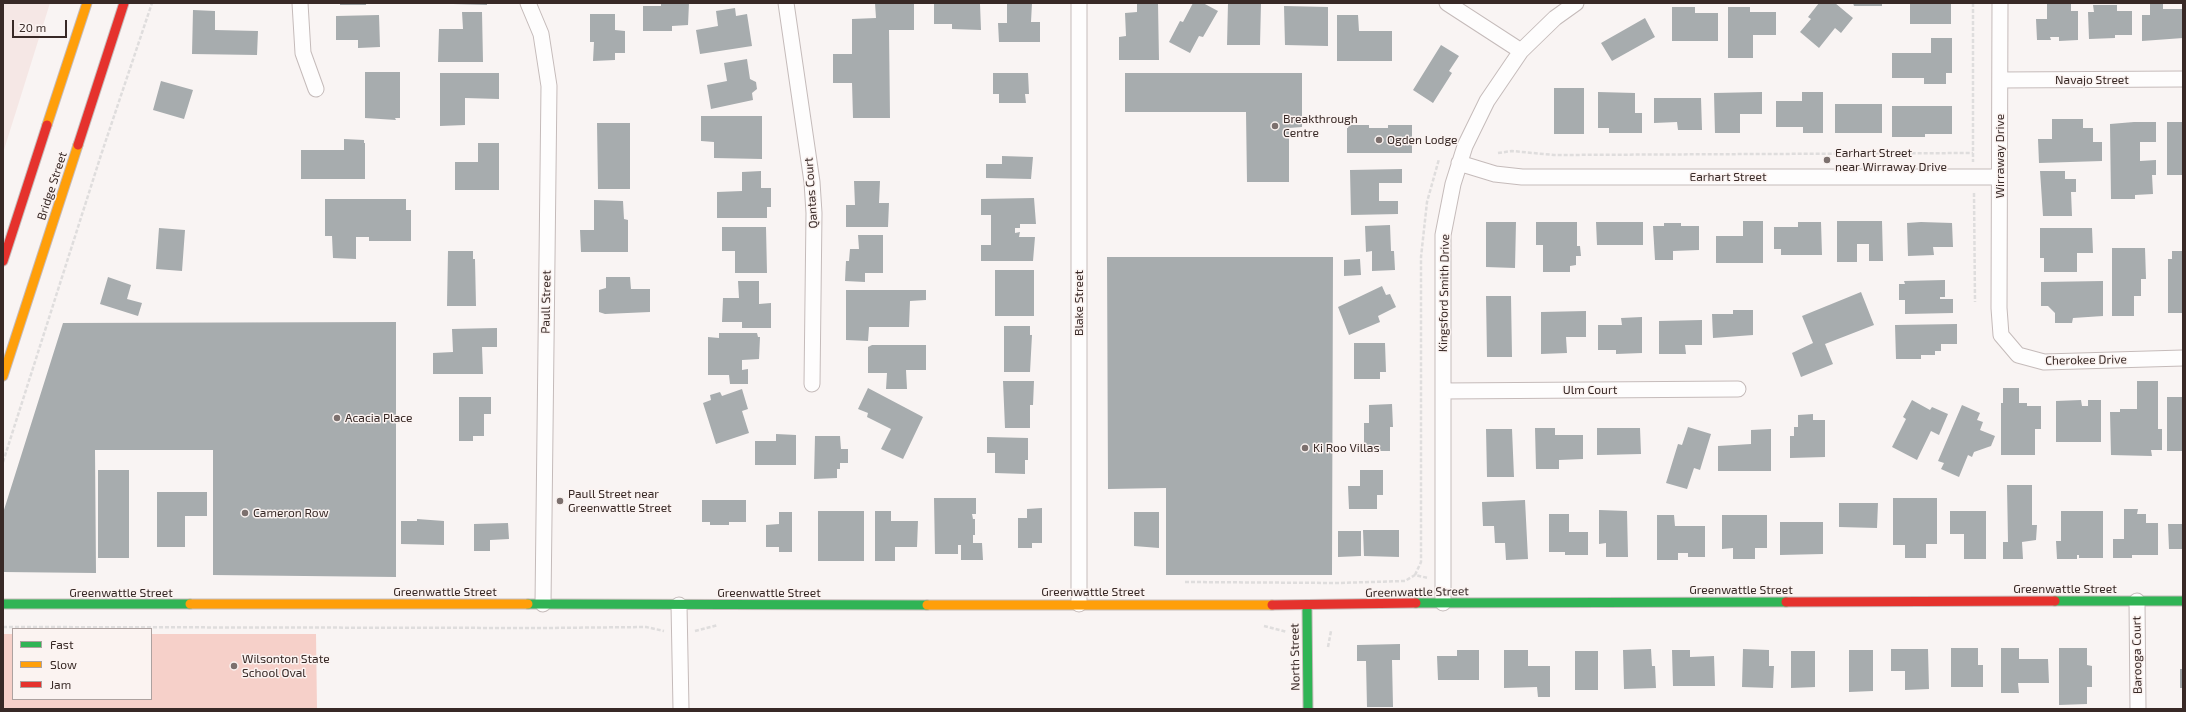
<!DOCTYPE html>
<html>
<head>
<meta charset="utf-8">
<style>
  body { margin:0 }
  #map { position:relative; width:2186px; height:712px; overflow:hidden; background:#f9f4f3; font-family:"Exo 2",sans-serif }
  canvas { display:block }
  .frame { position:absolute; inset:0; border:4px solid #382926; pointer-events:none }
  .legend { position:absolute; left:12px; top:628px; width:140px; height:72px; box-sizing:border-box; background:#fbf3f1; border:1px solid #ada2a0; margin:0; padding:5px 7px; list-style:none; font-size:12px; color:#382926 }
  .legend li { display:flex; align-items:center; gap:8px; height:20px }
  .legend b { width:20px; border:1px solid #ada2a0 }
  .scale { position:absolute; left:12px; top:20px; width:55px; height:18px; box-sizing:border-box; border:2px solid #382926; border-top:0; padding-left:5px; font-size:12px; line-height:14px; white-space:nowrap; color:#382926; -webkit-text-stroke:3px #fbf3f1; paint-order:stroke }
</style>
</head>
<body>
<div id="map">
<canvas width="2186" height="712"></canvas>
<div class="frame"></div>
<ul class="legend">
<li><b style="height:5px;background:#30b455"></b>Fast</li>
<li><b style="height:5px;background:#ff9f0a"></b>Slow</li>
<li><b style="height:5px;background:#e5322d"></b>Jam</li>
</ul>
<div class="scale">20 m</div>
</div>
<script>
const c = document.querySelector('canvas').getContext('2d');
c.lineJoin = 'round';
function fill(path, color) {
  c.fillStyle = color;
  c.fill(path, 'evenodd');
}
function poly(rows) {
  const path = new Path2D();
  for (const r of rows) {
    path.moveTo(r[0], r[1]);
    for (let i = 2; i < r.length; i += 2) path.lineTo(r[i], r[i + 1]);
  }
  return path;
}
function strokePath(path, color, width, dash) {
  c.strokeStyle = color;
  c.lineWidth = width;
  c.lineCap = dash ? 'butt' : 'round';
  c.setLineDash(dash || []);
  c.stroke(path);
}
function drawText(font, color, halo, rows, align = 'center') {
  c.font = font + ' "Exo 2",sans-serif';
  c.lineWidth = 3;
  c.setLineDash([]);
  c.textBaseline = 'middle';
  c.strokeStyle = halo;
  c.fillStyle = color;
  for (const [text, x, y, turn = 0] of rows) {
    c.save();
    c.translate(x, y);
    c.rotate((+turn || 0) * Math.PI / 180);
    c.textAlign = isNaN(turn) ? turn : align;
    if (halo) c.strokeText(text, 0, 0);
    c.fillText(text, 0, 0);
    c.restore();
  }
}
const built = poly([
  [3,3,50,3,3,153]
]);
const green = poly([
  [3,634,13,634,13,699,151,699,151,634,316,634,317,709,3,709]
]);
const building = poly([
  [340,3,366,3,366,5,340,5],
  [453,3,487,3,487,5,453,4],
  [661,3,689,3,688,25,672,26,672,31,643,31,643,6,661,6],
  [875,3,914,3,914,30,889,30,890,118,853,118,852,83,833,83,833,54,852,54,852,19,876,18],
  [934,3,980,4,981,30,952,29,952,24,934,24],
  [1007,3,1032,3,1031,22,1040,22,1040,42,999,42,998,23,1007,23],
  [1137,3,1158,3,1159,60,1119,60,1119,37,1126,36,1125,13,1137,12],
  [1193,3,1203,3,1218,11,1203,37,1199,36,1190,53,1169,42,1180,21,1183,22],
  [1228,3,1261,3,1260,45,1227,45],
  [1819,3,1835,3,1853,18,1841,33,1835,28,1819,48,1800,32,1811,19,1808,17],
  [1853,3,1882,3,1882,6,1854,6],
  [1910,3,1951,3,1951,24,1910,24],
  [2047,3,2071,3,2071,11,2078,11,2078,40,2059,41,2059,37,2050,37,2051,40,2037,40,2036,19,2047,19],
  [2150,4,2163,4,2163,9,2183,9,2183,38,2142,41,2142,15,2150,15],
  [2093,5,2117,5,2117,11,2132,11,2132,35,2115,35,2115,38,2089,39,2088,12,2094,12],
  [1284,6,1328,7,1328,46,1285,45],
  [1672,7,1695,7,1695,13,1718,13,1718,41,1672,41],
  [1728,7,1750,7,1750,12,1776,12,1776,35,1753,35,1753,58,1728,58],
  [735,8,736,16,747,14,752,46,700,54,696,30,718,26,716,11],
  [193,10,215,11,215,30,258,31,257,55,192,54],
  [462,12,482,12,483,62,438,62,439,29,463,29],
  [590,14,615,14,615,30,625,31,625,53,615,53,615,60,593,61,594,42,590,42],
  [379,15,380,47,358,48,358,40,336,40,336,16],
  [1337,15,1358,15,1359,31,1392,31,1392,61,1337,61],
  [1645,18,1655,37,1612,61,1601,43],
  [1931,38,1952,38,1952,73,1946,73,1946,84,1924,84,1924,78,1892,78,1892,53,1931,53],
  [1441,45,1459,56,1449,71,1452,73,1433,103,1413,90],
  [747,59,750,79,756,82,757,89,752,93,753,100,711,109,707,85,727,81,724,63],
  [365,72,400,72,400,118,395,118,396,120,365,118],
  [440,73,499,73,499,99,465,98,465,125,440,126],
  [993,73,1028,73,1029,94,1025,94,1026,103,999,103,999,94,993,94],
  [1125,73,1302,73,1302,127,1289,128,1289,182,1247,182,1246,112,1125,112],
  [161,81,193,90,184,119,153,110],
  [1554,88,1584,88,1584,134,1554,134],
  [1598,92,1635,93,1635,113,1642,113,1642,133,1609,133,1609,128,1598,128],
  [1762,92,1762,114,1740,114,1740,133,1715,133,1714,93],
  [1802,92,1823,92,1823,133,1803,133,1803,127,1776,127,1776,101,1802,101],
  [1654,98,1701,98,1702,130,1678,130,1677,122,1654,123],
  [1835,104,1882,104,1882,133,1835,133],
  [1892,106,1952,106,1952,134,1925,134,1925,137,1892,137],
  [701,116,762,116,762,159,714,158,714,142,701,141],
  [2052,119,2083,119,2083,128,2093,128,2093,142,2102,142,2102,161,2039,163,2038,139,2052,139],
  [2134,122,2156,122,2156,142,2140,142,2140,161,2156,160,2156,175,2152,175,2153,194,2135,195,2135,199,2111,199,2110,124],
  [2167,122,2183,122,2183,175,2167,175],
  [597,123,630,123,630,189,598,189],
  [1349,125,1369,125,1369,128,1388,128,1388,125,1412,125,1412,153,1347,153,1347,128,1348,128],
  [344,139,364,140,364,143,365,143,365,179,301,179,301,150,344,150],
  [478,143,499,143,499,190,455,190,455,162,478,162],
  [1002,156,1033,157,1031,179,986,178,986,164,1002,164],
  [1402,169,1402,183,1379,183,1379,201,1398,201,1398,214,1351,215,1350,170],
  [761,171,761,188,771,188,771,207,767,207,767,218,717,218,717,192,742,191,742,172],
  [2040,171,2065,171,2065,179,2076,179,2076,192,2071,192,2072,216,2043,216],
  [854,181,880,181,879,203,889,203,888,227,846,227,846,205,855,205],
  [1034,198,1036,224,1020,224,1020,228,1015,228,1015,233,1020,232,1019,237,1035,237,1033,261,981,261,981,245,991,245,991,215,981,215,981,199],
  [325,199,406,199,406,210,411,210,411,241,369,241,369,237,356,237,356,259,333,258,332,236,325,236],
  [594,200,623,201,624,219,628,220,628,252,581,252,580,230,594,230],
  [1743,221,1763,221,1763,263,1716,263,1716,236,1743,236],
  [1837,221,1882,221,1883,261,1869,261,1869,244,1857,244,1857,262,1837,262],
  [1486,222,1516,222,1515,268,1486,267],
  [1536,222,1577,222,1577,246,1580,246,1581,256,1576,256,1576,265,1570,266,1570,272,1543,272,1543,245,1536,245],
  [1596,222,1643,222,1643,245,1597,245],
  [1798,222,1821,222,1822,255,1781,255,1781,249,1774,249,1774,227,1798,227],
  [1921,222,1952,223,1953,247,1933,247,1934,255,1908,256,1907,223],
  [1664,223,1681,223,1681,226,1699,226,1699,250,1673,251,1673,260,1655,260,1653,226,1664,226],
  [1390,225,1391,251,1394,251,1395,270,1372,271,1372,251,1366,252,1365,226],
  [722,227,766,227,767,273,735,273,735,251,722,251],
  [159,228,185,230,182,271,156,269],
  [2040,228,2092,228,2093,253,2077,253,2077,272,2044,272,2044,258,2040,258],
  [858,235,883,235,883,273,865,273,865,282,845,281,846,261,849,261,850,249,859,249],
  [2112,248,2145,248,2146,279,2141,279,2141,296,2134,296,2134,316,2112,316],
  [448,251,473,251,473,259,475,259,476,306,447,306],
  [2172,251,2183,251,2183,313,2168,313,2168,259,2172,259],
  [1107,257,1333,257,1332,575,1166,575,1166,488,1108,489],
  [1360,259,1361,275,1344,276,1344,260],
  [995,270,1034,270,1034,316,995,316],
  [108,277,131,285,127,299,142,303,138,316,100,304],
  [606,277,630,277,631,289,650,289,650,312,605,314,599,312,599,290,606,288],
  [1945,280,1945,297,1940,297,1940,299,1953,299,1953,313,1905,314,1905,300,1899,300,1899,284,1905,284,1904,281],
  [738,281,759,281,759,304,771,303,771,328,742,328,742,322,722,322,723,298,739,298],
  [2103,281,2103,316,2073,318,2072,323,2055,323,2055,313,2048,306,2041,306,2041,282],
  [1382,286,1386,295,1390,294,1396,307,1378,316,1380,322,1349,335,1338,307],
  [846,290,926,290,926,300,910,301,909,327,869,327,868,341,846,340],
  [1861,292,1874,325,1825,344,1833,364,1801,377,1792,353,1813,343,1802,316],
  [1486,296,1511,296,1512,357,1487,357],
  [1733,310,1753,310,1753,335,1713,338,1712,314,1733,314],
  [1586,311,1586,337,1566,337,1567,353,1541,354,1541,312],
  [1642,317,1642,353,1616,354,1616,350,1598,350,1598,325,1622,325,1621,318],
  [1702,320,1702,345,1685,345,1686,354,1659,354,1659,321],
  [396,322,396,577,213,575,213,450,95,450,96,573,3,572,3,513,63,323],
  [1957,324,1957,344,1941,344,1941,351,1935,351,1935,355,1921,355,1921,359,1896,359,1895,325],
  [1004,326,1030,326,1030,335,1032,335,1030,372,1004,372],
  [497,328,497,347,482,347,483,374,433,374,433,353,453,352,452,329],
  [719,333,757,333,758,337,760,337,759,359,742,360,742,370,748,369,748,384,730,384,729,375,708,375,708,337,719,338],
  [1354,343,1385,343,1386,372,1380,372,1380,379,1354,379],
  [872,345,926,345,926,370,906,370,907,389,886,389,887,373,868,373,868,347],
  [1003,381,1034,381,1033,405,1030,405,1030,428,1005,428],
  [2137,381,2158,381,2158,429,2162,429,2162,450,2151,450,2152,456,2111,455,2110,412,2120,412,2120,409,2137,409],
  [868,388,923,417,903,459,881,449,891,429,867,417,868,413,858,409],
  [2003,388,2019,388,2019,403,2027,403,2027,406,2041,406,2041,429,2035,429,2035,455,2001,455,2001,403,2003,403],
  [742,389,748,409,742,411,749,433,716,444,703,403,711,400,710,395,720,392,722,396],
  [459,397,491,397,491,414,484,414,484,436,473,436,473,441,459,441],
  [2167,397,2183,397,2183,451,2167,451],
  [1912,400,1930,410,1932,407,1948,414,1939,435,1931,431,1917,460,1892,447,1906,419,1903,417],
  [2081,400,2082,406,2088,406,2088,400,2101,400,2101,442,2056,442,2056,401],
  [1392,404,1393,427,1390,427,1390,451,1364,451,1364,423,1369,423,1369,405],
  [1962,405,1980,413,1977,420,1983,422,1980,430,1995,436,1991,446,1974,452,1972,457,1968,455,1959,477,1941,469,1944,463,1938,461],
  [1813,414,1813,420,1825,420,1825,457,1790,458,1790,436,1794,436,1794,427,1798,427,1798,415],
  [1688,427,1711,434,1700,470,1694,468,1687,489,1666,483,1678,444,1682,445],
  [1535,428,1555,428,1555,435,1583,435,1583,459,1559,460,1559,469,1536,469],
  [1597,428,1640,428,1641,454,1597,455],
  [1486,429,1512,429,1514,477,1487,477],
  [1771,429,1771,471,1718,471,1718,446,1751,444,1751,430],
  [776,434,796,435,796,465,755,465,755,441,776,441],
  [815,436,840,436,841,449,848,449,848,463,840,463,840,469,837,469,837,478,814,479],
  [987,437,1028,438,1028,460,1025,460,1025,474,995,473,995,453,987,453],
  [98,470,129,470,129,558,98,558],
  [1360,470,1383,470,1383,495,1377,495,1377,509,1349,509,1348,486,1360,486],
  [2007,485,2032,485,2032,525,2037,525,2036,540,2022,542,2023,559,2003,559,2003,542,2008,542],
  [157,492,207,492,207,516,185,516,185,547,157,547],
  [934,498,976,498,976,514,972,514,973,519,975,519,975,535,973,535,973,543,982,543,983,560,961,560,961,545,958,545,958,554,935,554],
  [1893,498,1937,498,1937,544,1926,544,1926,558,1905,558,1905,545,1893,545],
  [702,500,746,500,746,522,729,522,729,525,710,525,710,522,702,522],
  [1525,500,1528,559,1506,560,1505,543,1495,543,1494,526,1483,526,1482,502],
  [1839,503,1878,503,1877,528,1839,527],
  [1042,508,1042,543,1032,543,1032,548,1018,548,1018,518,1027,518,1027,509],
  [2124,509,2138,509,2137,514,2146,514,2146,523,2158,523,2158,555,2132,555,2132,558,2113,558,2113,539,2124,539],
  [1599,510,1627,511,1628,557,1606,557,1606,543,1599,544],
  [818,511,864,511,864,561,818,561],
  [875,511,891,511,891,521,918,521,917,547,895,547,895,561,875,561],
  [1950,511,1986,511,1986,559,1964,559,1964,534,1950,534],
  [2061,511,2103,511,2103,558,2079,558,2079,555,2077,555,2077,559,2057,559,2056,541,2061,541],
  [779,512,792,512,792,552,779,552,779,547,766,547,766,525,779,524],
  [1134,512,1159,512,1159,548,1134,546],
  [1549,514,1569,514,1569,532,1588,532,1588,555,1565,555,1565,552,1549,552],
  [1657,515,1674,515,1675,526,1705,526,1705,557,1688,557,1688,553,1678,553,1678,560,1657,560],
  [1722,515,1767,515,1767,548,1755,548,1755,559,1733,559,1733,548,1722,549],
  [417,519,444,521,444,545,401,544,401,521,417,521],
  [1780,522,1823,522,1823,554,1780,555],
  [508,523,509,539,490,540,490,551,474,551,474,524],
  [2168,524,2183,524,2183,549,2169,549],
  [1363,530,1399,530,1399,557,1364,556],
  [1338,531,1361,531,1361,556,1338,557],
  [1400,644,1400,660,1392,660,1393,707,1367,707,1366,661,1357,661,1357,645],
  [1951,648,1978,648,1978,665,1983,665,1983,687,1951,687],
  [2001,648,2019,648,2019,659,2048,659,2049,683,2018,683,2019,693,2001,693],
  [2059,648,2087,648,2087,665,2092,666,2092,687,2087,687,2087,704,2059,705],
  [1651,649,1652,666,1655,666,1656,688,1624,689,1623,650],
  [1743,649,1769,650,1769,666,1774,666,1773,688,1742,687],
  [1891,649,1928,649,1929,689,1905,690,1905,671,1891,671],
  [1457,650,1479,650,1479,680,1438,680,1437,656,1457,656],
  [1504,650,1528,650,1528,666,1550,666,1550,697,1538,697,1537,687,1504,688],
  [1672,650,1690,650,1690,657,1714,656,1715,686,1673,686],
  [1849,650,1873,650,1873,691,1849,692],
  [1575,651,1598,651,1598,690,1575,690],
  [1791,651,1815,651,1815,687,1791,688],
  [2180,669,2183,669,2183,688,2180,688]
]);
const path = poly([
  [1973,3,1973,162],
  [1498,153,1512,151,1554,155,1973,153],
  [1974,193,1975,302],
  [3,462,101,155,152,3],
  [1415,575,1421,562,1421,257,1427,202,1439,159],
  [1185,582,1338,583,1405,581,1415,575,1428,578],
  [1264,626,1287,632],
  [3,627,545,628,646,627,664,631],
  [695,631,718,625],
  [1328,647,1331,631]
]);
const street = poly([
  [300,3,303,53,316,89],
  [528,3,541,34,549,86,543,604],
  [786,3,812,182,814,213,812,384],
  [1447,3,1521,51],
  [2000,3,1999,308,2001,335,2018,355,2044,362,2183,358],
  [2000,80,2183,79],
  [1459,163,1495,174,1522,177,1999,177],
  [1443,391,1738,389],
  [2137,601,2138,709],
  [1443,603,1443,235,1453,184,1465,146,1487,101,1521,51,1555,18,1576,3],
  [1079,604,1079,3],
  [679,605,681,709]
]);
const fast = poly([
  [2055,601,2183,601],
  [1416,603,1786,602],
  [3,604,190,604],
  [528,604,927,605],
  [1307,605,1308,709]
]);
const slow = poly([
  [47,125,87,3],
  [3,376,78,145],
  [190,604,528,604],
  [927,605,1272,605]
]);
const jam = poly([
  [78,145,124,3],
  [3,261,47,125],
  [1786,602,2055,601],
  [1272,605,1416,603]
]);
const markers = [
  [1275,126,4,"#7c706e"],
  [1379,140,4,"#7c706e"],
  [1827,160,4,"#7c706e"],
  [337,418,4,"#7c706e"],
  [1305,448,4,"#7c706e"],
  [560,501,4,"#7c706e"],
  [245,513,4,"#7c706e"],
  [234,666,4,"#7c706e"]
];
const streetNames = [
  ["Navajo Street",2092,80],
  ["Wirraway Drive",2000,156,-90],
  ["Earhart Street",1728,177],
  ["Bridge Street",52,186,-72],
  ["Qantas Court",811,193,-94],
  ["Kingsford Smith Drive",1444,293,-89],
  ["Paull Street",546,302,-89],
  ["Blake Street",1079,303,-90],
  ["Cherokee Drive",2086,360,-1],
  ["Ulm Court",1590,390],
  ["Greenwattle Street",2065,589],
  ["Greenwattle Street",1741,590],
  ["Greenwattle Street",445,592],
  ["Greenwattle Street",1093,592],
  ["Greenwattle Street",1417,592,-1],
  ["Greenwattle Street",121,593],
  ["Greenwattle Street",769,593],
  ["Barooga Court",2137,655,-91],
  ["North Street",1295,657,-91]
];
const poiNames = [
  ["Breakthrough",1283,119],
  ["Centre",1283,133],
  ["Ogden Lodge",1387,140],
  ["Earhart Street",1835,153],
  ["near Wirraway Drive",1835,167],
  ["Acacia Place",345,418],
  ["Ki Roo Villas",1313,448],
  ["Paull Street near",568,494],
  ["Greenwattle Street",568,508],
  ["Cameron Row",253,513],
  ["Wilsonton State",242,659],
  ["School Oval",242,673]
];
fill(built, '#f5e7e5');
fill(green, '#f6d0c9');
fill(building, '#a7acae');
strokePath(street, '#c5bbba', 17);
strokePath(fast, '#c5bbba', 11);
strokePath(slow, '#c5bbba', 11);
strokePath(jam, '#c5bbba', 11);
strokePath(path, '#dfdddd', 2.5, [4, 2]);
strokePath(street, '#fefdfd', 15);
strokePath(fast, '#30b455', 9);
strokePath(slow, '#ff9f0a', 9);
strokePath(jam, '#e5322d', 9);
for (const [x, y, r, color] of markers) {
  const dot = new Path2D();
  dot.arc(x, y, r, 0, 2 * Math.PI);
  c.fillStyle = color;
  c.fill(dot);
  strokePath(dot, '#fbf3f1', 1.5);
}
drawText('12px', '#382926', '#fbf3f1', streetNames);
drawText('12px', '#382926', '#fbf3f1', poiNames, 'left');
</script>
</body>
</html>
